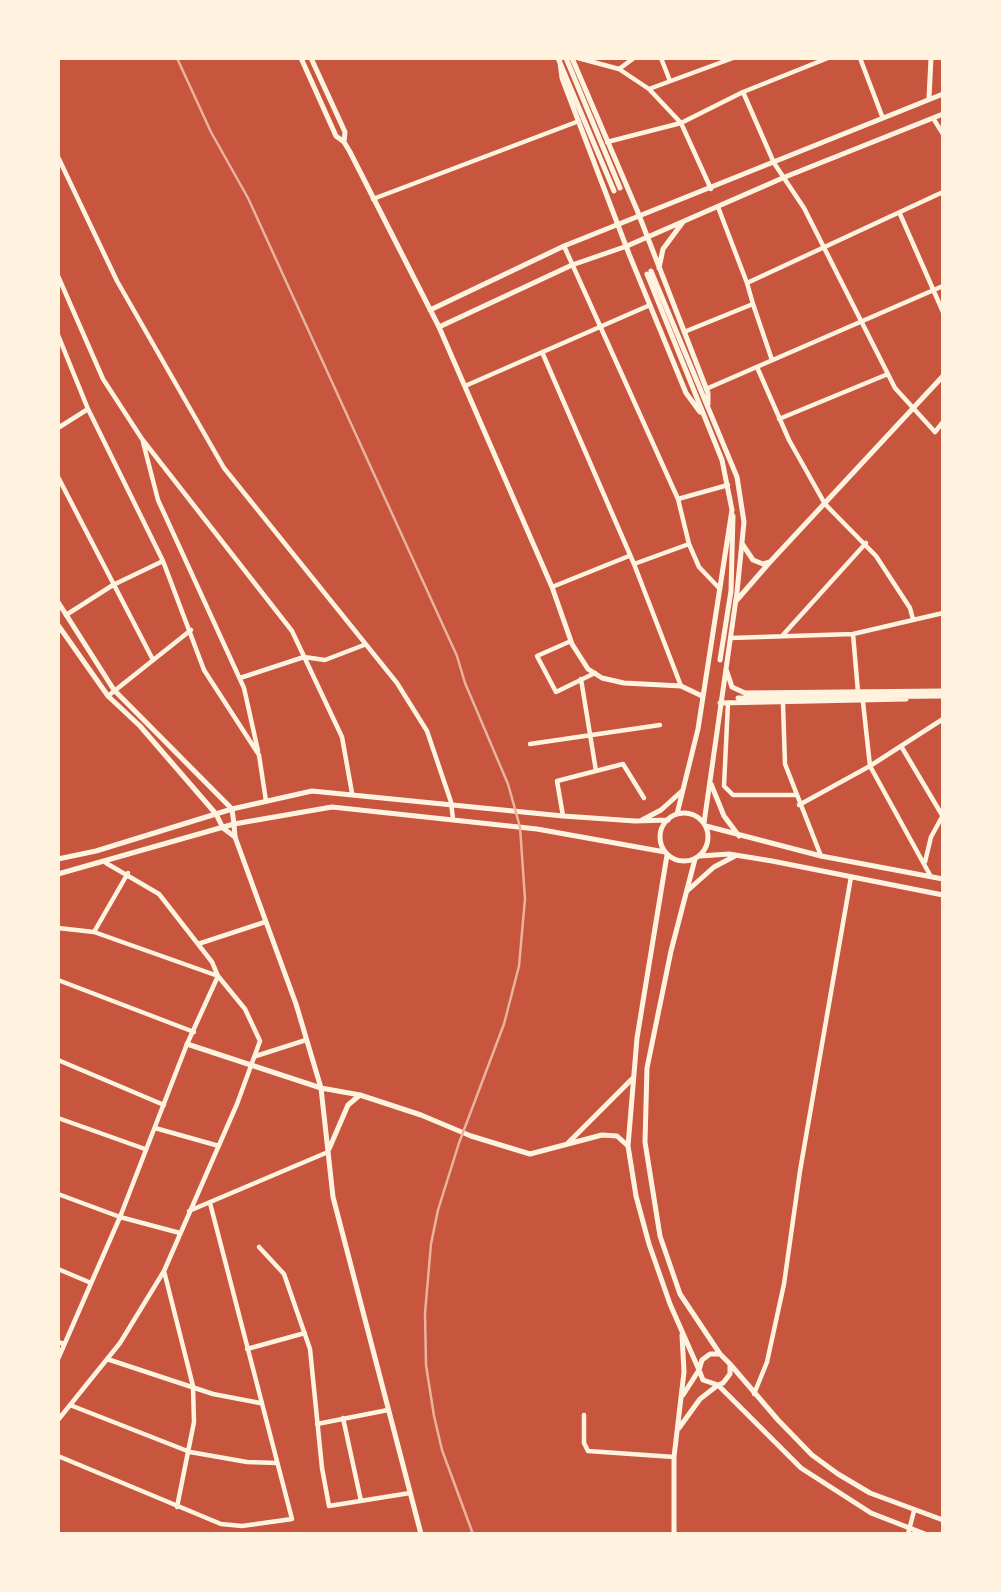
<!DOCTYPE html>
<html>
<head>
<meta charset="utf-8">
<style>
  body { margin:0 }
  #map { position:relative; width:1001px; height:1592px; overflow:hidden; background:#c8553d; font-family:"Exo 2",sans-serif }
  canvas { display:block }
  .frame { position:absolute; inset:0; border:60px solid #fff3e0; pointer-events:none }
</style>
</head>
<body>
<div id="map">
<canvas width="1001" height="1592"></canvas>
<div class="frame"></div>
</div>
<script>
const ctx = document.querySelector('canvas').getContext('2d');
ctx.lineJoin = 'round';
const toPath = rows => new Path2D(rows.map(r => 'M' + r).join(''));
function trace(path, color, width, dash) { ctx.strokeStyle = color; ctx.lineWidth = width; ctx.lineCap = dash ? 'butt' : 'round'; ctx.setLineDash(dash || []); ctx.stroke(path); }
trace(toPath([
  [578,58,619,69,649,89,681,123,711,189],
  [661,58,670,81],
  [860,58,882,116],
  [619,69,634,58],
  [649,89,733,58],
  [743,92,774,163,804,208,895,388,935,432,943,422],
  [933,118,943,134],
  [607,142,681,123,743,92,828,58],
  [58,157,117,281,224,468,397,683,427,731,451,802,453,819],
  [373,199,579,121],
  [718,207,747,283,943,192],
  [900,214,943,312],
  [564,246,678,499,689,544,699,567,720,589],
  [58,276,103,379,142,439,292,631,342,737,352,793],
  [747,283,753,304],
  [684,332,753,304,772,360],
  [58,335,88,409,163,561,204,670,259,755,266,801],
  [542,352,634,564,681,686],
  [757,367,789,440,825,504,876,556,910,608,913,619],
  [465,386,650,305],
  [706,389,943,286],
  [779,419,888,374],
  [58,428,88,409],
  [143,442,158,500,244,688,258,751],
  [58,477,152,658],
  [678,499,728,485],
  [634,564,689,544],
  [552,587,629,556],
  [66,615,113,585,163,561],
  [853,634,858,692],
  [782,636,866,543],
  [730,638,853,634,943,613],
  [571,641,537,656,556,692,595,673],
  [240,678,304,657,325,660,364,645],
  [581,679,596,771],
  [108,696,191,630],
  [863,702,870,766,930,875],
  [728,703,724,786,733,795,795,795],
  [783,704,785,764,821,856],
  [530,744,660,725],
  [901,746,942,815],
  [799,805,870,766,943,719],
  [563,816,557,781,623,764,644,798],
  [925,862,931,837,943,815],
  [58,928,94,932,218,976,245,1009,260,1041,237,1104,164,1271],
  [94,932,128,873],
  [198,944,265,922],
  [58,980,194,1032],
  [256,1056,306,1040],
  [58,1060,164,1105],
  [58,1118,145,1149],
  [155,1128,219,1146],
  [58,1194,120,1217,180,1233],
  [189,1211,328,1152],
  [259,1247,284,1274,310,1349,322,1468,329,1506,410,1493],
  [58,1269,91,1283],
  [58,1342,64,1344],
  [247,1349,305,1333],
  [58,1359,120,1217,187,1044,218,976,212,962,159,894,106,863],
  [107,1359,213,1394,260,1403],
  [754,1394,767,1362,784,1284,800,1171,851,877],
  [70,1405,190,1452,247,1462,277,1463],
  [584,1415,584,1443,588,1451,674,1457],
  [343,1418,361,1501],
  [58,1420,120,1343,164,1271,193,1386,194,1422,177,1507],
  [317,1424,388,1410],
  [58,1456,221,1524,242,1526,292,1519,210,1203],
  [908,1534,914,1511]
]), '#fff3e0', 4.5);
trace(toPath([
  [301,58,336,136,344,142,350,152,439,327,552,587,572,644,588,669,602,678,624,683,681,686,702,696],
  [311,58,345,132,344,142],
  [929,98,931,58],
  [430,310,564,246,619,224],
  [439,327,572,265,627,246],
  [770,562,943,376],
  [736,601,770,562,763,564,753,560,743,545],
  [58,602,114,690,232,809,234,824],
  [58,625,108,696,140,726,216,814,223,828,235,837]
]), '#fff3e0', 5);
trace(toPath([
  [558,58,614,191],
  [566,58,620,188],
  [572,58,637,210,708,393,708,404],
  [560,62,562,78,629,254,686,393,700,412],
  [619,224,943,94],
  [627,246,785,177,943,114],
  [659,268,663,249,683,222],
  [651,271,737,477,744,522,737,592,704,823],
  [647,274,722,460,732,510,698,729,677,814],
  [720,660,731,591,733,516],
  [726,669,732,687,745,693,943,691],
  [738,698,943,696],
  [720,703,906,699],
  [711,784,724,816,739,836],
  '660 837a24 24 0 1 1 48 0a24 24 0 1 1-48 0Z',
  [642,820,661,810,682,791],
  [234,824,235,837,296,1004,321,1088,333,1197,421,1534],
  [706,826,821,856,943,879],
  [667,855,637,1038,628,1146,636,1196,649,1244,670,1304,699,1370,683,1395],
  [700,856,729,854,772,861,943,895],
  [58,859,96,851,232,809,312,791,563,816,635,821,668,820],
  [695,859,671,951,647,1068,645,1142,660,1236,680,1294,720,1354],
  [58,874,234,824,332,807,537,829,665,852],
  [687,891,714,867,735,856],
  [187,1044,321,1088,360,1095,421,1115,471,1136,530,1154,602,1135,617,1136,628,1146],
  [568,1143,632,1079],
  [329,1149,348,1105,360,1095],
  [730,1364,778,1420,812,1455,838,1474,870,1493,943,1520],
  [679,1428,700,1399,718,1385,723,1383,730,1374,730,1364,720,1354,710,1354,702,1360,699,1370,703,1380,718,1385,801,1468,871,1513,925,1534],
  [674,1534,674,1457,684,1372,682,1335]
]), '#fff3e0', 5);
trace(toPath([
  [177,58,211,132,248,198,457,656,465,683,508,784,520,827,525,899,519,966,504,1024,459,1143,438,1210,431,1244,425,1313,426,1365,434,1416,442,1450,473,1534]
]), '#e9b49f', 2.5);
</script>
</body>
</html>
